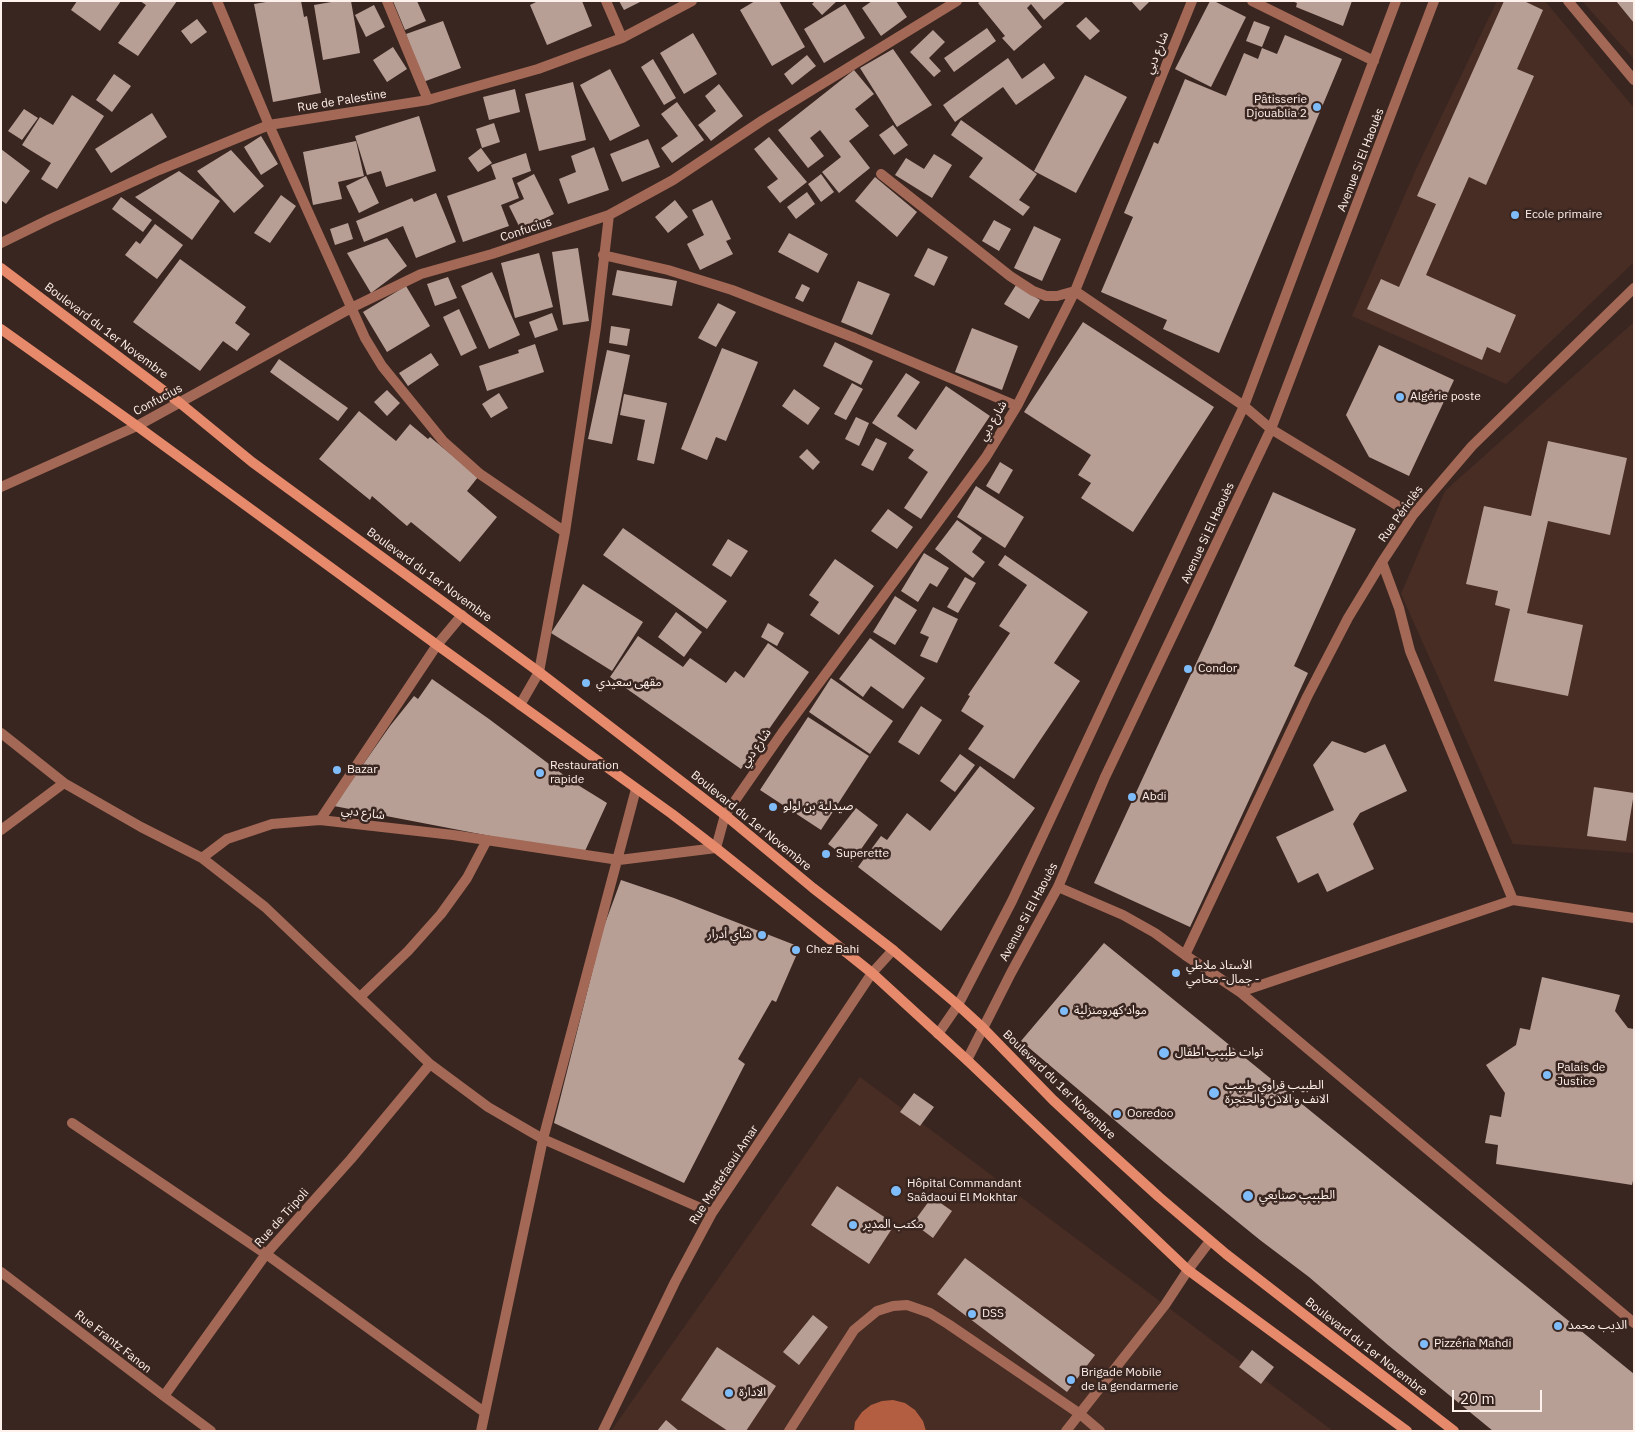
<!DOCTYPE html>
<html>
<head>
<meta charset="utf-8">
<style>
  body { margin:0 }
  #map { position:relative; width:1635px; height:1432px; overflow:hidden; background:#3a2620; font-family:"IBM Plex Sans",sans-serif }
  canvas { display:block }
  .frame { position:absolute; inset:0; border:2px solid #fff1ec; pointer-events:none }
  .scale { position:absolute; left:1452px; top:1390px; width:90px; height:22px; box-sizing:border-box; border:2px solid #fff1ec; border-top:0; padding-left:6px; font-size:15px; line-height:18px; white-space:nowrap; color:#fff1ec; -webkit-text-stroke:4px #3a2620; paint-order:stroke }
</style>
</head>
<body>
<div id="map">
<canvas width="1635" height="1432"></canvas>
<div class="frame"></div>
<div class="scale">20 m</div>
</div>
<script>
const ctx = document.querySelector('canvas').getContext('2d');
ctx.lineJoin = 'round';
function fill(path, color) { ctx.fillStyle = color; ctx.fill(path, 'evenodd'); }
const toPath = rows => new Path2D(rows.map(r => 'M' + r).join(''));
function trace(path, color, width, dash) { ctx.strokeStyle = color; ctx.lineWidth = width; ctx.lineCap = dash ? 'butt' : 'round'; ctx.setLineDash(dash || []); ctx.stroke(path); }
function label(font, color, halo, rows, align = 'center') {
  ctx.font = font + ' "IBM Plex Sans","Noto Sans Arabic",sans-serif'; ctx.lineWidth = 5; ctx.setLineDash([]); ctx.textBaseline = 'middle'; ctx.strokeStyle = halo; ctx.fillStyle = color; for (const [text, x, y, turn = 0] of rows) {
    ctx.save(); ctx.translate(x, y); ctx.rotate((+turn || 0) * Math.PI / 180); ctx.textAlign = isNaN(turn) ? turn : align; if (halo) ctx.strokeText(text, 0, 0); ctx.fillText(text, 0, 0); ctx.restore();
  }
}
fill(toPath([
  [1497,1,1545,1,1634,108,1634,262,1506,384,1352,316,1417,167],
  [1582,1,1634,1,1634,60,1634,59],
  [1634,322,1634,853,1513,844,1401,594,1445,491],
  [860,1077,1165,1305,1333,1431,611,1431]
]), '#482d24');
fill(toPath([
  [893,1400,905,1403,915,1410,923,1421,926,1431,854,1431,855,1422,862,1412,871,1405,882,1401]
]), '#b45e41');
fill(toPath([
  [77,1,121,1,100,31,71,10],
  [140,1,177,1,138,56,118,43,146,5],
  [272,1,301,1,304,17,307,16,321,93,273,102,254,4],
  [337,1,351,1,360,53,323,60,314,5],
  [393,1,417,1,426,21,405,30],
  [538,1,582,1,592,26,547,45,530,5],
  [619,1,642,1,624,10],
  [755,1,779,1,805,47,772,66,740,10],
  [815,1,837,1,822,15,812,4],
  [872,1,896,1,907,17,881,36,862,8],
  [981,1,1066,1,1044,20,1031,4,1027,8,1042,27,1014,51,1002,38,1005,36,978,3],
  [1131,1,1150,1,1140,11],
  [1210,1,1214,1,1246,17,1211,87,1175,69],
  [1292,1,1352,1,1343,26,1296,7,1297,3],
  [1504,1,1524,1,1543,10,1517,69,1534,76,1486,185,1469,177,1426,275,1516,315,1500,353,1487,347,1482,360,1367,309,1381,279,1399,287,1436,204,1417,196],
  [1616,1,1634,1,1634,23],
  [845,4,865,38,824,63,804,29],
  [374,5,385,27,366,37,355,15],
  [1086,17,1100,31,1090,40,1076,26],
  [197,19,207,32,191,44,181,31],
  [443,21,461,68,423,82,406,34],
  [1254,21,1270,27,1262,47,1246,41],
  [987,28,996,41,954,72,944,58],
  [933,30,945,42,929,58,941,71,934,77,910,52],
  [693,33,717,74,684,94,660,53],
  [1285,35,1342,59,1219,353,1163,329,1167,320,1101,292,1133,217,1124,213,1154,142,1158,144,1185,79,1226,96,1244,53,1258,59,1262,48,1277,54],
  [393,47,407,69,387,82,373,60],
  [893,49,932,105,897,127,860,68],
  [807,55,816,66,792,85,784,74],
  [1008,58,1022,79,1044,63,1055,78,1016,105,1003,87,955,122,943,105],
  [653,59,676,98,664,105,641,67],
  [610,69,640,126,610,141,580,85],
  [854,70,874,94,855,109,869,126,849,141,870,168,839,193,822,172,841,157,820,130,810,138,824,156,808,168,778,130],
  [114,74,131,86,112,112,96,100],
  [1085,75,1127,97,1076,193,1034,171],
  [573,82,586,140,539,151,525,94],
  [719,84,743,116,711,141,698,125,716,111,705,96],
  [515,89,520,112,489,120,483,97],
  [72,95,104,116,57,189,41,179,51,163,22,145,40,117,53,125],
  [677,102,704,140,672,163,661,148,678,136,661,114],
  [24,109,38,118,22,140,8,131],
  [152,113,167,137,111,173,95,149],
  [419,116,436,171,386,187,381,171,367,175,355,136],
  [961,120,1037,174,1019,200,1030,207,1023,216,969,177,983,158,951,135],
  [494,123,500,142,482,148,476,129],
  [893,125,908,145,894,155,879,135],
  [261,136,278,164,261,175,244,147],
  [769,137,807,182,780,203,767,187,778,179,754,149],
  [648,139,660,167,622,182,610,154],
  [356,141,364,176,338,182,342,199,313,205,303,152],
  [594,147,609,190,568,204,559,179,576,172,571,156],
  [481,148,492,163,478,172,468,158],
  [1,149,30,171,6,204,1,200],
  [231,150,264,186,234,213,197,171],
  [526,153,531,171,512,178,519,198,501,205,509,226,463,242,447,196,496,179,491,165],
  [934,154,952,165,932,198,895,175,906,158,924,169],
  [179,171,220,201,192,240,135,197],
  [534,174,554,214,521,230,509,206,524,199,517,183],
  [821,174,834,192,821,202,808,184],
  [366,176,379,203,359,213,346,186],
  [875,177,917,212,897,237,855,201],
  [807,192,815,204,796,219,787,207],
  [436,193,456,242,416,258,403,226,364,242,356,221,412,198,414,202],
  [281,195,296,206,270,243,254,233],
  [121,197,152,220,143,232,112,209],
  [675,200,688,217,668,233,655,217],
  [712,200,731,239,726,241,733,254,700,270,687,244,704,235,692,210],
  [994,220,1011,229,999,251,982,241],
  [348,223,353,239,335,245,330,229],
  [155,224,183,245,157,279,125,255,136,241,140,244],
  [1034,226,1061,239,1042,281,1014,268],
  [789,233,828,254,818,273,778,252],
  [387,238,407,266,371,293,347,253],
  [578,248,589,321,563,325,552,252],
  [928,248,948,257,934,286,914,276],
  [539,253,553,307,515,318,501,263],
  [180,259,246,307,235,323,250,334,237,351,223,341,200,371,133,322],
  [617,270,677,281,672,306,612,295],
  [492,272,520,335,489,349,461,286],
  [448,277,457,298,435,306,427,284],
  [858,281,890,294,872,335,841,322],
  [802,284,810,288,803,302,795,298],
  [1016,285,1040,300,1029,319,1004,304],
  [406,286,430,326,387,352,363,312],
  [718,303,736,312,716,347,698,338],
  [459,309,477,348,461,356,443,317],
  [552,313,558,330,535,338,529,322],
  [1083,322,1214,407,1133,532,1081,498,1091,483,1078,475,1091,455,1024,412],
  [611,326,630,329,627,346,609,343],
  [972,328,1018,346,1002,390,955,372],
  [835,342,873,361,861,385,823,366],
  [535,344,544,372,487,391,479,366,519,353,518,350],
  [1379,345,1454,380,1409,476,1369,457,1346,415],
  [722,348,758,362,726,441,716,437,707,460,681,449],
  [607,350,630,355,612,444,588,439],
  [431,353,439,365,408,386,399,373],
  [279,359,348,408,338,421,270,372],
  [906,373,920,382,897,416,916,430,946,386,990,416,921,519,904,508,928,472,908,458,914,450,872,423],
  [852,383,863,389,846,420,834,414],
  [794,389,820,408,808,425,782,406],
  [387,390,400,403,387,416,374,402],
  [499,393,508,408,491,418,482,404],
  [624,394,667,403,654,464,637,460,645,420,620,415],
  [359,411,396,441,410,424,428,439,430,437,478,477,467,491,497,517,460,562,411,522,407,526,372,496,370,500,319,459],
  [856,417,869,423,859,446,845,439],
  [876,438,887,443,873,471,861,465],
  [1548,441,1627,458,1610,535,1548,521,1527,613,1583,625,1568,696,1494,681,1510,609,1495,605,1498,591,1466,584,1484,506,1531,516],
  [807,449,820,462,813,470,799,457],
  [1000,462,1013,470,999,494,986,486],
  [976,486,1024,517,1005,548,957,517],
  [1273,492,1356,529,1294,666,1308,673,1190,927,1094,883,1212,629],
  [888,509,913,527,897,549,871,531],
  [957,520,982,538,972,552,985,562,973,578,935,549],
  [623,528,727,601,707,629,603,555],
  [728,539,748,551,731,577,712,565],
  [924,553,949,568,937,587,930,583,918,602,901,591],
  [1005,555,1088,612,1054,663,1080,681,1014,779,968,749,984,726,961,711,970,696,968,695,1010,633,999,626,1027,585,998,565],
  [835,559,874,586,839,635,810,615,819,602,809,595],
  [965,577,976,583,958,613,947,607],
  [583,584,643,622,612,671,551,633],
  [895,596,917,610,895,645,873,632],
  [933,607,958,619,937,663,920,656,929,637,920,633],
  [676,612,702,632,684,657,658,637],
  [768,623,784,633,777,646,761,637],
  [638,636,683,667,690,658,726,683,735,671,744,678,768,643,809,672,741,769,610,677],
  [870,638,925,678,903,709,871,686,863,697,839,679],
  [831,678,893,721,870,754,809,712],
  [432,679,489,719,573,782,607,803,585,851,532,844,334,806,390,726,414,696,418,699],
  [921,706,942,720,919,755,898,742],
  [808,717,869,756,821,830,760,790],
  [1332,741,1365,753,1385,744,1407,791,1360,813,1353,824,1374,869,1327,892,1318,873,1298,883,1276,837,1334,810,1313,765],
  [960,754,975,765,955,792,940,781],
  [980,766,1035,808,941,931,858,867,881,836,887,840,907,813,930,831],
  [1594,787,1634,793,1626,841,1587,836],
  [856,808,878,825,852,862,828,844],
  [621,880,674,898,800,947,776,1002,772,1000,738,1059,745,1064,684,1183,554,1123,603,929],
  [1104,943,1634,1374,1634,1431,1493,1431,1388,1345,1309,1277,1260,1240,1164,1162,1021,1041],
  [1542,977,1620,995,1615,1011,1628,1028,1634,1029,1634,1176,1632,1185,1496,1164,1498,1145,1485,1143,1490,1115,1501,1117,1505,1093,1486,1065,1516,1045,1520,1028,1530,1030],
  [914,1093,934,1107,920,1126,900,1112],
  [837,1186,895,1224,869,1264,811,1225],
  [932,1197,952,1211,933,1238,913,1223],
  [965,1258,1095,1355,1067,1392,937,1294],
  [813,1315,828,1327,799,1365,783,1352],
  [717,1347,776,1386,746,1431,728,1431,681,1400],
  [1252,1350,1274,1367,1261,1384,1239,1367],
  [666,1420,679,1431,657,1431]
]), '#b89f96');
trace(toPath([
  [789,1431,854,1330,877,1311,893,1306,907,1305,930,1313,948,1324,1080,1414,1100,1431],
  [1066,1431,1165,1305,1188,1270,1210,1241]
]), '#a36956', 10);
trace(toPath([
  [217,1,269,125,365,338,382,366,443,441,480,474,565,532],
  [387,1,428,100],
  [606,1,622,38],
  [1252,1,1374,61],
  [1568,1,1634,80],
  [881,174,1010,276,1033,291,1046,296,1057,296,1075,291,1244,406,1271,429,1413,515],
  [609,215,673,180,763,120,957,1],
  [1,243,50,219,159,170,269,125,428,100,538,69,622,38,692,1],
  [603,255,668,270,732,290,855,338,1017,406],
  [1,487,137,426,351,308,421,274,492,254,609,215,596,327,565,532,539,672,520,705],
  [1,733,64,783,141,827,202,858,227,839,272,824,320,820,453,835,619,860,716,848,725,815,782,733,986,457,1017,406,1075,291,1192,1],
  [320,820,437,645,462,615],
  [1,830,64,783],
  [202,858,265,907,430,1064,488,1107,543,1139,712,1213],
  [1058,887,1123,915,1155,933,1185,955,1240,992],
  [1513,900,1410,651,1399,608,1382,562,1413,515,1472,446,1634,288],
  [1634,918,1513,900,1240,992,1634,1323],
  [1185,955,1307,697,1348,618,1382,562],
  [360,997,408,951,441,914,467,878,487,840],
  [938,1034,958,1005,1012,901,1244,406,1396,1],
  [967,1060,1011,973,1058,887,1105,777,1271,429,1434,1],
  [72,1123,266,1254,484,1412],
  [1,1272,164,1396,211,1431],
  [164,1396,266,1254,351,1159,430,1064],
  [481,1431,543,1139,636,789],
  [603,1431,675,1282,712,1213,872,973,893,950]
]), '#a36956', 10);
trace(toPath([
  [1,268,180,403,252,462,539,672,725,815,813,888,893,950,958,1005,982,1027,1053,1100,1094,1138,1159,1197,1226,1254,1454,1431],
  [1,329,137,426,437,645,672,814,716,848,872,973,967,1060,1188,1270,1407,1431]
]), '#e78a6b', 10);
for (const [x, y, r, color] of [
  [1317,107,5,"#7fbdfa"],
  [1515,215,5,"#7fbdfa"],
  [1400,397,5,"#7fbdfa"],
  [1188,669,5,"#7fbdfa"],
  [586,683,5,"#7fbdfa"],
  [337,770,5,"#7fbdfa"],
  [540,773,5,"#7fbdfa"],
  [1132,797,5,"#7fbdfa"],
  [773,807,5,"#7fbdfa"],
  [826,854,5,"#7fbdfa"],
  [762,935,5,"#7fbdfa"],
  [796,950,5,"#7fbdfa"],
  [1176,973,5,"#7fbdfa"],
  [1064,1011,5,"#7fbdfa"],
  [1164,1053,6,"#7fbdfa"],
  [1547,1075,5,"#7fbdfa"],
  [1214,1093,6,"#7fbdfa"],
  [1117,1114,5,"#7fbdfa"],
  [896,1191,6,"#7fbdfa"],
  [1248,1196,6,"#7fbdfa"],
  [853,1225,5,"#7fbdfa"],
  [972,1314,5,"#7fbdfa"],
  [1558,1326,5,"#7fbdfa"],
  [1424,1344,5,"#7fbdfa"],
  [1071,1380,5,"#7fbdfa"],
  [729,1393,5,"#7fbdfa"]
]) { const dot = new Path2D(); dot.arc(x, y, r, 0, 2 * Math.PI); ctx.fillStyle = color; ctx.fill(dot); trace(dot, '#3a2620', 2); }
label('12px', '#fff1ec', '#3a2620', [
  ["شارع دبي",1157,53,-68],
  ["Rue de Palestine",342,101,-9],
  ["Avenue Si El Haouès",1361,160,-69],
  ["Confucius",526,230,-18],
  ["Boulevard du 1er Novembre",106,331,37],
  ["Confucius",158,400,-28],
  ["شارع دبي",993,421,-60],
  ["Rue Périclès",1401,514,-54],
  ["Avenue Si El Haouès",1208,533,-65],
  ["Boulevard du 1er Novembre",429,575,36],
  ["شارع دبي",756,748,-55],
  ["شارع دبي",363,813,7],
  ["Boulevard du 1er Novembre",751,821,39],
  ["Avenue Si El Haouès",1029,912,-62],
  ["Boulevard du 1er Novembre",1059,1085,44],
  ["Rue Mostefaoui Amar",724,1175,-57],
  ["Rue de Tripoli",282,1218,-48],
  ["Rue Frantz Fanon",113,1342,38],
  ["Boulevard du 1er Novembre",1366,1347,38]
]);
label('12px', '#fff1ec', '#3a2620', [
  ["Pâtisserie",1307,100,"right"],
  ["Djouablia 2",1307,114,"right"],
  ["Ecole primaire",1525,215],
  ["Algérie poste",1410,397],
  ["Condor",1198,669],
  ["مقهى سعيدي",596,683],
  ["Restauration",550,766],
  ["rapide",550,780],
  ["Bazar",347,770],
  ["Abdi",1142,797],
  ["صيدلية بن لولو",783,807],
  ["Superette",836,854],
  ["شاي أدرار",752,935,"right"],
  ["Chez Bahi",806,950],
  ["الأستاذ ملاطي",1186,966],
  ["جمال- محامي -",1186,980],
  ["مواد كهرومنزلية",1074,1011],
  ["توات طبيب اطفال",1175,1053],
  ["Palais de",1557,1068],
  ["Justice",1557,1082],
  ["الطبيب قراوي طبيب",1225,1086],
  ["الانف و الاذن والحنجرة",1225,1100],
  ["Ooredoo",1127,1114],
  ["Hôpital Commandant",907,1184],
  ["Saâdaoui El Mokhtar",907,1198],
  ["الطبيب صنايعي",1259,1196],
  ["مكتب المدير",863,1225],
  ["DSS",982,1314],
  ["الذيب محمد",1568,1326],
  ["Pizzéria Mahdi",1434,1344],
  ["Brigade Mobile",1081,1373],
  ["de la gendarmerie",1081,1387],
  ["الادارة",739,1393]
], 'left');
</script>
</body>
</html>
